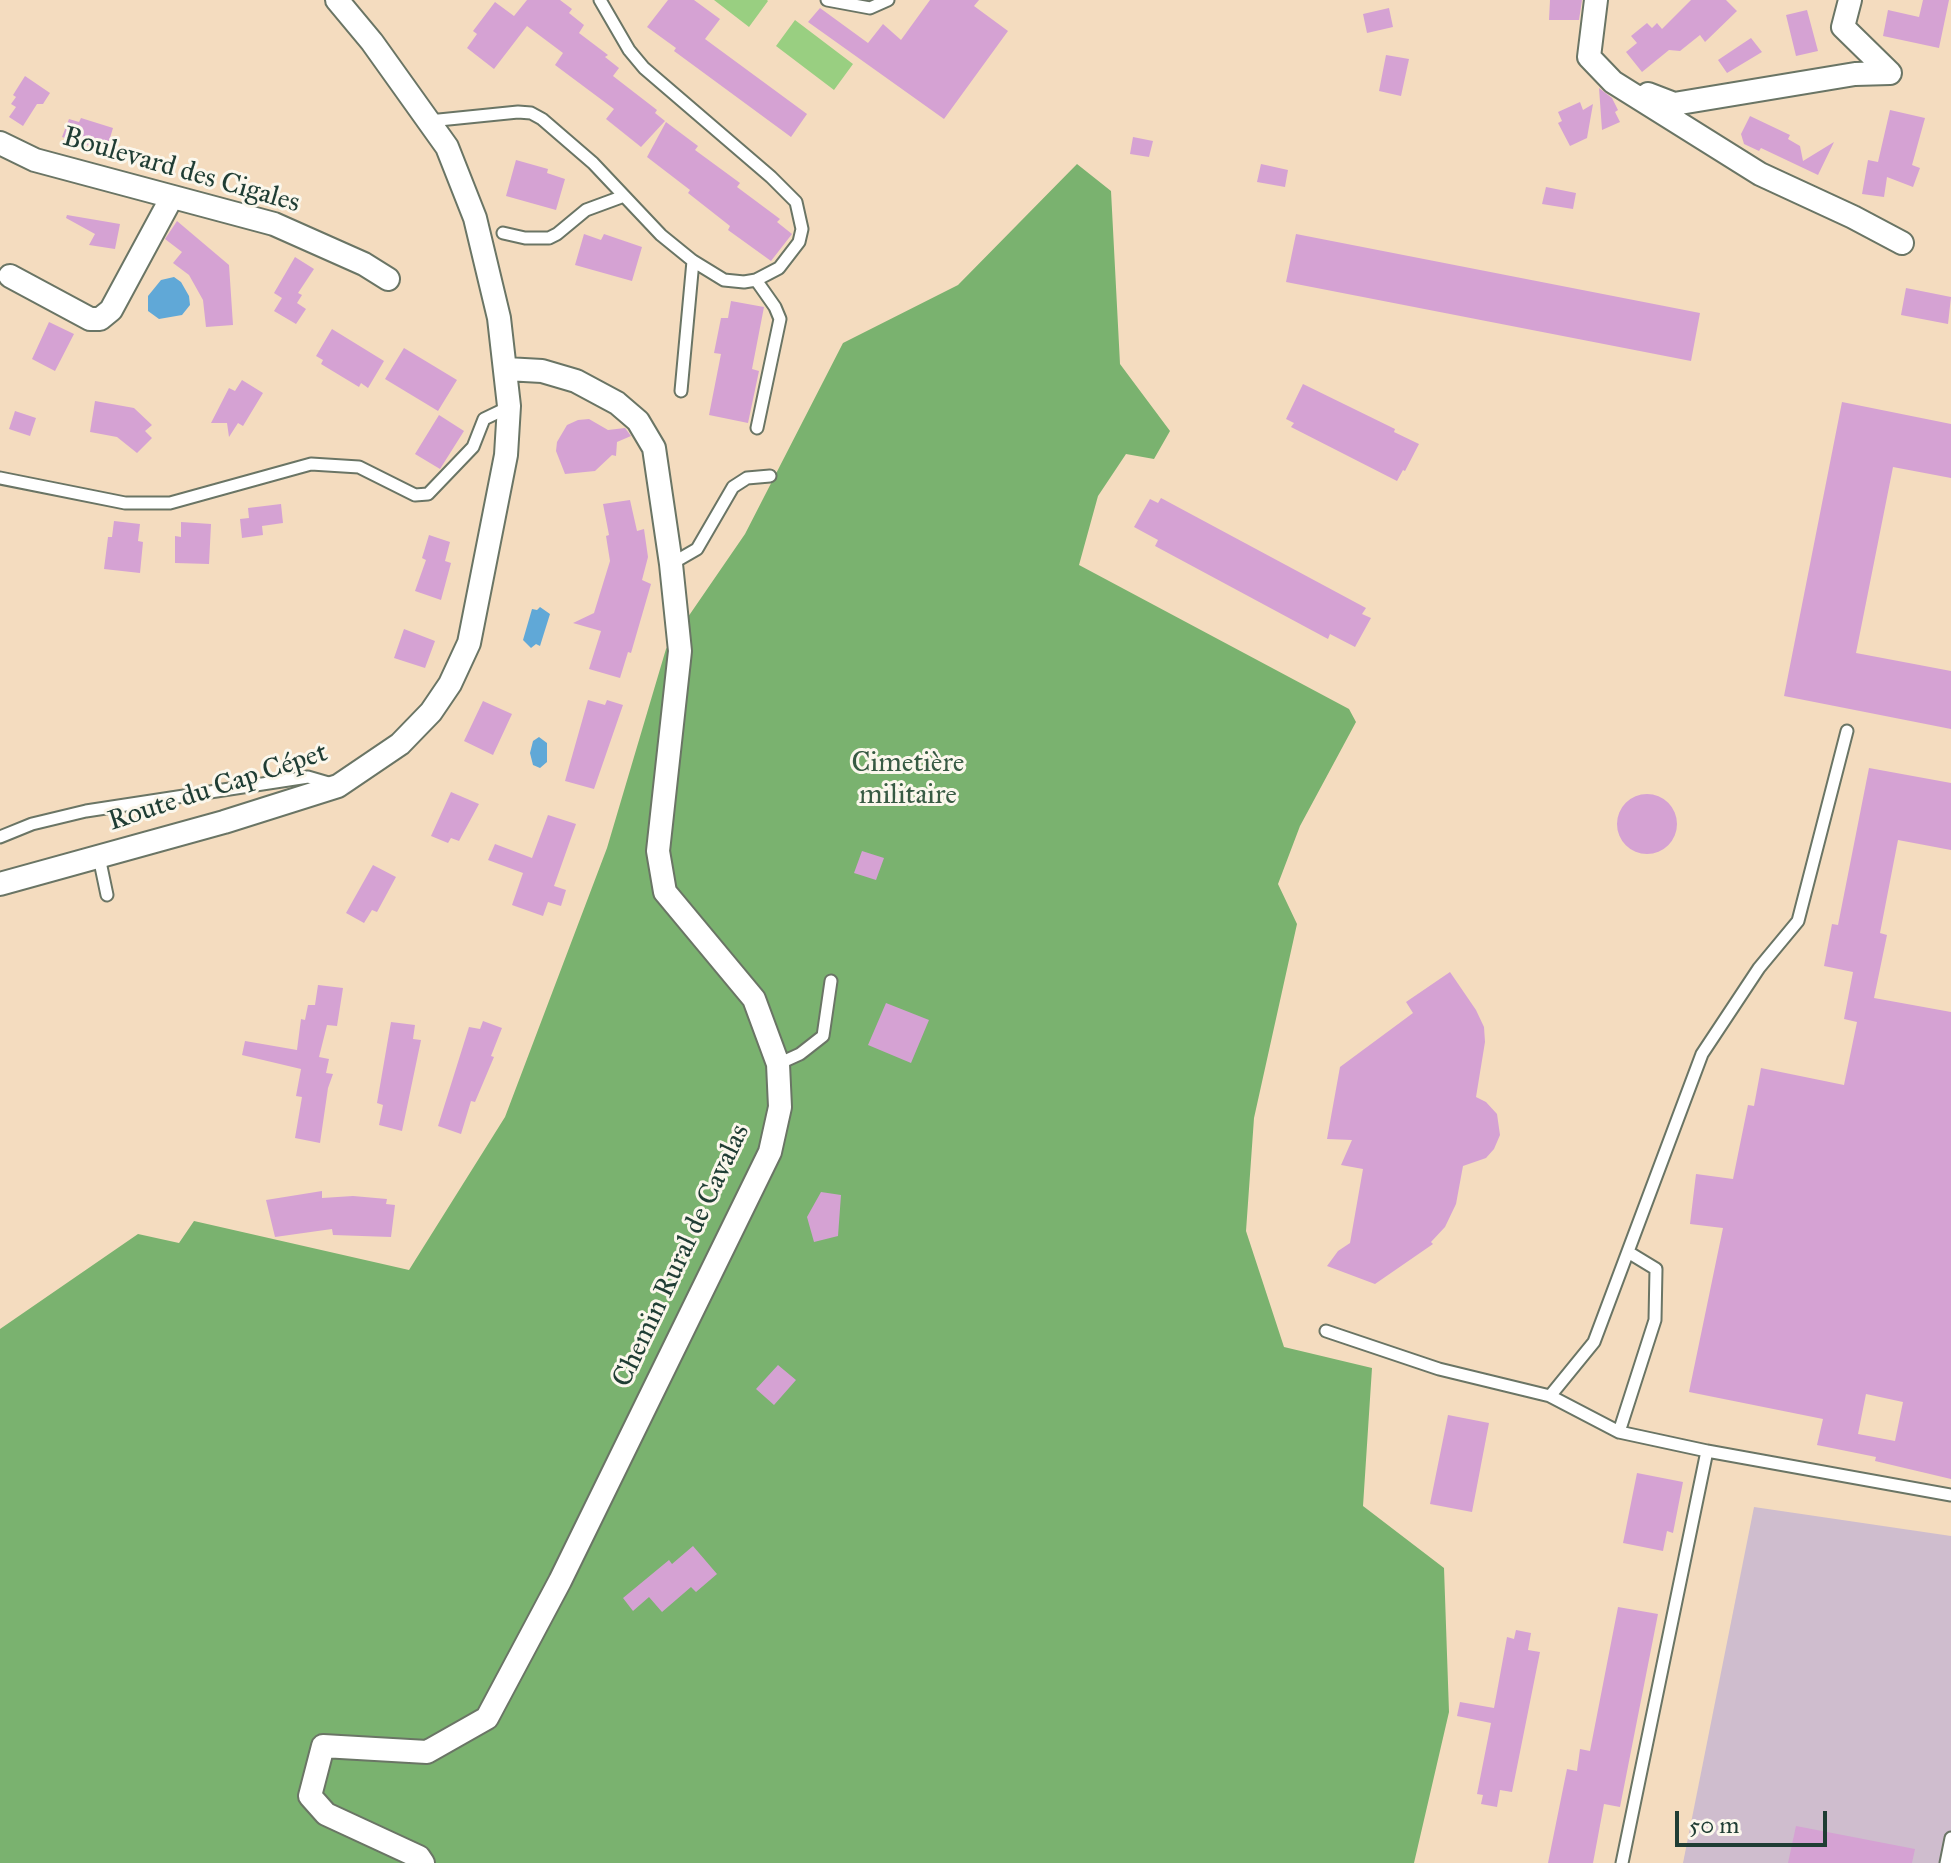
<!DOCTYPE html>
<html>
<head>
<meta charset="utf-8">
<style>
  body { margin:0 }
  #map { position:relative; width:1951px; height:1863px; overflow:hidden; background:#f4dcbf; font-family:"IM FELL Great Primer",serif }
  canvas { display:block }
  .scale { position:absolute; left:1675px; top:1811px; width:152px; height:36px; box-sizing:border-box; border:4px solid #1f3d34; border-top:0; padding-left:10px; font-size:24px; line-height:28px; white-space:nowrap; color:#1f3d34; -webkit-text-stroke:6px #fbf7ec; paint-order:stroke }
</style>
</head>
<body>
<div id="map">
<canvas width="1951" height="1863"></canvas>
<div class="scale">50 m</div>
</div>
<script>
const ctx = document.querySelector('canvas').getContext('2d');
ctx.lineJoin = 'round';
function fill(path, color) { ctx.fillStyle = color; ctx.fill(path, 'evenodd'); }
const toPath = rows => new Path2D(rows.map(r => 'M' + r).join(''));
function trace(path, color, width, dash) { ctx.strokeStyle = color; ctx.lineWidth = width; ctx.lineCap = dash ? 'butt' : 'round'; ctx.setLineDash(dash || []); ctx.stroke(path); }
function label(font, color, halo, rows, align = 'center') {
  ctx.font = font + ' "IM FELL Great Primer",serif'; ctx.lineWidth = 6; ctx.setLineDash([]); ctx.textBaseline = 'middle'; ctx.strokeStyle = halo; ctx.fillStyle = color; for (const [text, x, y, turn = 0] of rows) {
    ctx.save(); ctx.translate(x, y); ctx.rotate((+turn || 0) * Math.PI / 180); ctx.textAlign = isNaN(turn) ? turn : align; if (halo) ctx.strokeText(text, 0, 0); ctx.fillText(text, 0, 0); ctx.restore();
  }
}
fill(toPath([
  [1754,1507,1951,1536,1951,1863,1683,1863]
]), '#cfbdce');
fill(toPath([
  [714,0,767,0,768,1,749,27],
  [795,20,853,64,834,90,776,46]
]), '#99cf81');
fill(toPath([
  [1077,164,1111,191,1120,364,1170,431,1154,459,1126,454,1098,496,1079,565,1349,709,1356,722,1300,826,1278,884,1297,924,1254,1118,1246,1231,1284,1347,1372,1368,1363,1506,1444,1568,1449,1712,1414,1863,0,1863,0,1329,138,1234,179,1243,194,1221,409,1270,505,1117,607,848,666,649,745,534,843,343,958,285]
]), '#7ab26f');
fill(toPath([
  [174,277,181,282,189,296,190,305,182,315,159,319,148,311,148,296,161,280],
  [540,607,550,614,540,646,536,644,531,648,523,640,532,609,537,610],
  [539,737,547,743,547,762,540,768,533,765,530,753,533,741]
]), '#60a8d7');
fill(toPath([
  [527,0,560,0,572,9,569,13,584,25,579,33,608,55,605,57,619,68,613,76,657,110,655,113,665,121,641,147,606,119,614,109,555,65,563,53,527,26,494,69,467,48,477,34,473,31,495,2,514,16],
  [668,0,694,0,720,19,705,39,807,114,791,137,674,51,676,48,647,27],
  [930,0,979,0,974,6,1008,31,944,119,808,22,820,8,868,43,883,24,901,40],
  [1550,0,1582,0,1579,20,1549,20],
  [1691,0,1726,0,1737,11,1705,42,1700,35,1680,51,1669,50,1642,72,1626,52,1637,43,1631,36,1647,23,1652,28,1657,23,1662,29],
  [1923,0,1949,0,1939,48,1883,36,1888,10,1919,17],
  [1389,8,1393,27,1367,33,1363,14],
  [1807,10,1818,51,1796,56,1786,15],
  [1751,38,1762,52,1727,73,1718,60],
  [1386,55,1409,59,1401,96,1379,91],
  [25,76,50,93,43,104,37,104,23,126,9,117,16,107,11,104,16,97,13,95],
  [1599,88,1612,98,1618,110,1615,112,1620,122,1602,130],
  [1580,102,1583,110,1593,104,1587,138,1570,146,1558,123,1562,121,1558,112],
  [1890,110,1925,118,1912,165,1920,168,1913,187,1887,177,1884,197,1862,194,1868,160,1878,162],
  [1750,116,1790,135,1788,139,1800,146,1803,161,1834,142,1818,175,1761,148,1759,151,1744,144,1741,134],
  [81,118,113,128,107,148,94,143,93,147,62,137,69,119,79,122],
  [666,122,698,146,695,150,740,183,737,187,780,219,777,222,792,234,771,261,728,230,730,226,688,193,690,190,647,157],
  [1133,137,1153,141,1149,157,1130,154],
  [516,160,548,169,547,173,565,179,556,210,506,196],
  [1261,164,1288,170,1285,187,1257,182],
  [1546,187,1576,193,1573,209,1542,204],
  [67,215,120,224,115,249,89,245,95,234,66,218],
  [177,221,229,265,233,325,206,327,203,300,189,275,173,263,182,252,165,239],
  [584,234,601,240,604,234,642,247,632,281,575,265],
  [1296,234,1700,313,1691,361,1286,282],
  [295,257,314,269,298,293,302,295,297,303,306,309,296,324,274,311,282,298,274,293],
  [1906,288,1951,297,1948,324,1901,315],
  [731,301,764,307,752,369,759,371,748,423,709,415,721,354,714,353,721,318,728,318],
  [49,322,74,334,55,371,32,359],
  [332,329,384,361,368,388,361,383,359,387,321,364,323,360,316,356],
  [404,348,457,380,438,411,385,379],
  [242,380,263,393,243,426,238,423,229,437,227,423,211,423,229,388,235,391],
  [1303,384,1395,429,1394,432,1419,444,1405,471,1403,470,1397,481,1291,427,1294,423,1286,419],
  [95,401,134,408,152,425,145,431,152,438,137,453,117,437,90,432],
  [1842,402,1951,424,1951,478,1893,467,1856,653,1951,671,1951,729,1784,696],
  [15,411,36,418,30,436,9,429],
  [439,415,464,431,440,469,415,454],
  [589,419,608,430,625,428,631,436,617,442,616,456,612,455,595,471,565,474,556,451,557,442,567,425,578,420],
  [1161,498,1366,608,1362,614,1371,618,1355,647,1330,634,1328,639,1155,546,1158,540,1134,527,1150,499,1158,503],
  [630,500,637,531,644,529,648,557,642,580,651,584,631,653,628,652,620,678,589,669,601,631,573,623,594,613,610,561,606,536,609,535,603,504],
  [281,504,283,523,262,526,263,535,242,538,240,519,249,518,248,508],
  [114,521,140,524,138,541,143,542,140,573,104,569,108,537,112,537],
  [181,522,211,524,209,564,175,563,175,536,181,537],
  [429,535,450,542,445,561,451,563,441,600,415,591,426,560,422,558],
  [404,629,435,641,425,668,394,658],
  [588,700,605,705,607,700,623,705,594,789,565,781],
  [483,701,512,714,493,755,464,741],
  [1869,768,1951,783,1951,850,1898,840,1880,933,1887,935,1874,998,1951,1012,1951,1479,1875,1461,1876,1457,1817,1445,1823,1419,1689,1392,1723,1228,1690,1224,1696,1174,1733,1179,1748,1105,1754,1106,1761,1068,1844,1085,1857,1022,1844,1019,1853,972,1824,966,1832,924,1838,925],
  [1866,1394,1903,1402,1895,1441,1858,1434],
  [451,792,479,804,459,841,451,838,448,843,431,836],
  '1617 824a30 30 0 1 1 60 0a30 30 0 1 1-60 0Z',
  [548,815,576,824,554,886,566,890,561,906,548,902,543,916,512,905,523,873,488,860,495,844,532,858],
  [862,851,884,858,876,880,854,873],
  [373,865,396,877,377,912,372,910,364,923,346,913],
  [1450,972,1476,1010,1484,1027,1485,1042,1476,1097,1486,1102,1497,1114,1500,1135,1494,1149,1486,1158,1463,1166,1456,1204,1445,1227,1431,1242,1433,1244,1375,1284,1327,1266,1338,1251,1350,1243,1363,1169,1341,1165,1352,1140,1327,1139,1340,1067,1413,1013,1406,1002],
  [318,985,343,988,337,1026,327,1025,319,1057,329,1059,326,1073,333,1074,328,1088,320,1143,295,1138,302,1097,296,1096,301,1069,242,1055,245,1041,297,1050,301,1019,305,1020,308,1005,315,1005],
  [886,1003,929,1020,911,1063,868,1045],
  [483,1021,502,1028,491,1056,494,1057,475,1102,471,1101,461,1134,438,1126,469,1027,480,1029],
  [391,1022,415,1025,413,1039,421,1040,402,1131,379,1125,383,1105,377,1103],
  [322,1191,322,1198,353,1196,387,1199,386,1204,395,1205,391,1237,333,1235,332,1229,275,1237,266,1200],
  [821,1192,841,1195,838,1236,814,1242,807,1217],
  [778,1365,796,1380,774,1405,756,1389],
  [1448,1415,1489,1423,1472,1512,1430,1504],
  [1637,1473,1683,1482,1673,1533,1667,1531,1663,1551,1623,1543],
  [693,1546,717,1574,696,1592,691,1587,662,1612,649,1597,633,1611,623,1598,669,1560,672,1564],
  [1618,1607,1658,1614,1620,1807,1604,1804,1593,1863,1548,1863,1567,1769,1577,1771,1580,1749,1590,1751],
  [1516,1630,1531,1633,1528,1650,1540,1652,1512,1792,1500,1790,1497,1807,1481,1804,1483,1795,1477,1794,1491,1723,1457,1716,1460,1702,1494,1708,1507,1637,1514,1639],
  [1796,1826,1915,1849,1912,1863,1788,1863]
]), '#d5a2d3');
const service = toPath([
  [827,0,870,8,888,0],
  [429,121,518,112,531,113,542,119,593,163,661,235,693,261,724,280,744,282,756,280,779,268,799,242,802,229,796,202,771,177,644,68,629,50,600,0],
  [503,233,525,238,549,238,557,234,586,210,624,196],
  [756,280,775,307,780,319,757,428],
  [681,391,693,261],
  [0,478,125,503,170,503,311,464,359,467,415,495,428,494,473,447,484,419,509,407],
  [671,564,697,549,733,487,747,478,770,476],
  [0,837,32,824,86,811,308,777,332,784],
  [99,857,107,895],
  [778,1064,800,1054,823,1036,831,981],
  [1326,1331,1439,1369,1550,1396,1594,1342,1702,1054,1759,968,1798,921,1847,731],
  [1550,1396,1619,1432],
  [1707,1451,1951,1495],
  [1622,1863,1707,1451,1619,1432,1655,1320,1656,1269,1628,1252],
  [1946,1863,1951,1838]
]);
const minor = toPath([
  [1596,0,1589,57,1613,82,1760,174,1853,217,1902,243],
  [1648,94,1674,104,1855,74,1890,73,1843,27,1850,0],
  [0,143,35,160,274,224,364,264,388,279],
  [10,276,90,319,100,319,111,310,172,197],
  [0,884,224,822,338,786,400,744,431,712,450,684,469,643,506,455,509,406,499,318,475,218,447,147,372,42,337,0],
  [423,1863,419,1857,326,1814,310,1796,323,1746,427,1752,487,1718,560,1581,770,1152,780,1107,778,1064,754,999,665,892,658,851,680,651,671,564,654,448,638,421,617,403,576,381,542,371,506,369]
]);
trace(service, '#6a7565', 15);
trace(minor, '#6a7565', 26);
trace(service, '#fff', 11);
trace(minor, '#fff', 22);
label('28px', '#1f3d34', '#fbf7ec', [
  ["Boulevard des Cigales",181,171,16],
  ["Route du Cap Cépet",218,788,-18],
  ["Chemin Rural de Cavalas",682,1256,-65]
]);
label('28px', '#375a43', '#fbf7ec', [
  ["Cimetière",908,764],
  ["militaire",908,796]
]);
</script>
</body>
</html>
